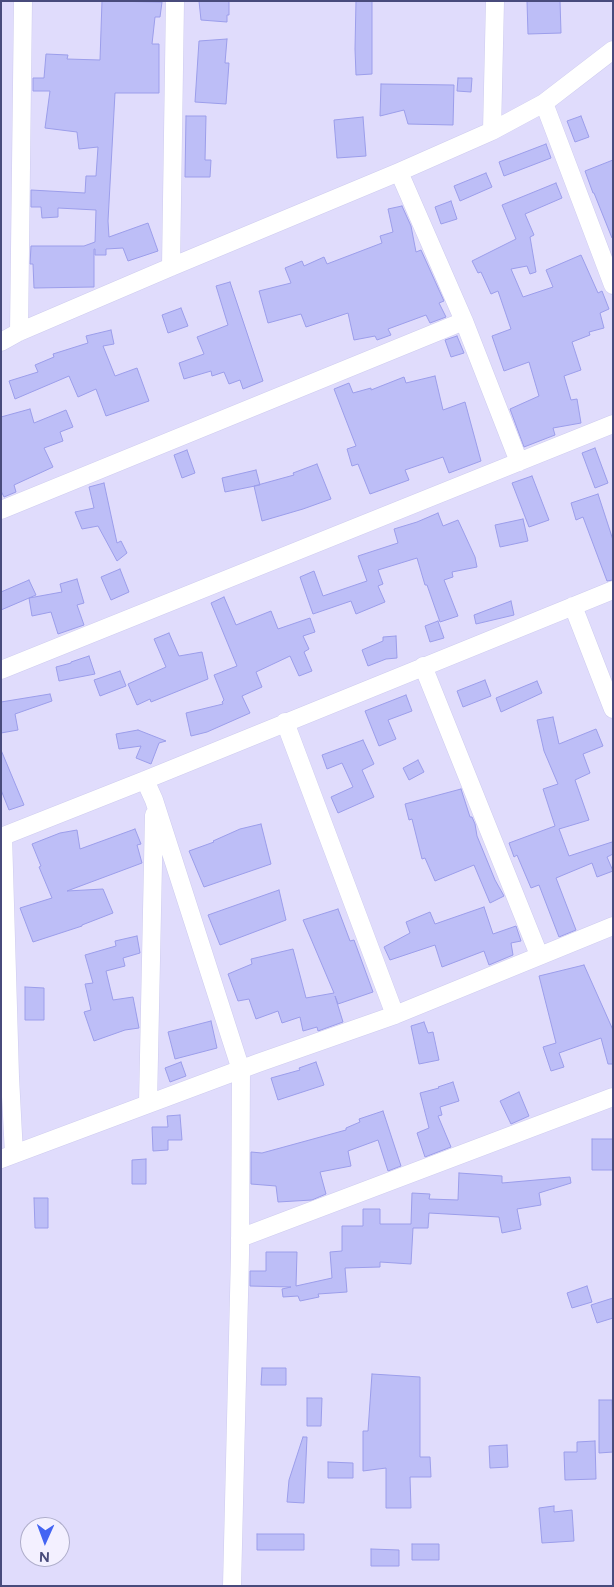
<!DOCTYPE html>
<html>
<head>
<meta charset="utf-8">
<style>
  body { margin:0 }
  #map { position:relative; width:614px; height:1587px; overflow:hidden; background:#ede8fe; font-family:Figtree,sans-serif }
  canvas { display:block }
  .frame { position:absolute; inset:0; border:2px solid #484b7c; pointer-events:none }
  .north { position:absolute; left:20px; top:1517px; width:50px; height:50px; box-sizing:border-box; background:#f3f0ff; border:1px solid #afaecb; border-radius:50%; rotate:182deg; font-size:14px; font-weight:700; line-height:20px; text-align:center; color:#484b7c }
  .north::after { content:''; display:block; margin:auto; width:18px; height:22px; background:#4364f3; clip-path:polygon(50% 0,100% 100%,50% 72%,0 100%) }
</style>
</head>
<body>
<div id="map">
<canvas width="614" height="1587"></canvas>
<div class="frame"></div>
<div class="north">N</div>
</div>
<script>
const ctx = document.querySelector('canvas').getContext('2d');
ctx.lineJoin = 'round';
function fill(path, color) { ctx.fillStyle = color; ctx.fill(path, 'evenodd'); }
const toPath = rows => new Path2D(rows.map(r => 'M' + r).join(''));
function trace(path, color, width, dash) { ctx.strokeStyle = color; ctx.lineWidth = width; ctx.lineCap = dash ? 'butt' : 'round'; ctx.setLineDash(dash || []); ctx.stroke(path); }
fill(toPath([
  [1,1,613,1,613,1586,1,1586],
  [30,1527,60,1527,60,1557,30,1557]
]), '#e0dcfc');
const building = toPath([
  [102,1,162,2,160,17,155,17,152,44,159,44,159,93,115,93,108,221,109,237,148,223,158,251,128,261,123,248,106,249,106,255,95,255,95,249,94,249,94,287,34,288,33,264,30,264,31,246,84,246,95,242,96,210,58,208,58,217,42,218,41,207,31,207,31,190,85,193,86,176,96,176,98,147,79,149,77,132,45,128,50,91,33,91,33,78,44,78,46,54,68,55,67,59,100,60,102,1],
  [199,1,229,1,229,15,227,15,227,22,201,20,199,1],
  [356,1,372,1,372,74,356,75,355,49,356,1],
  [527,1,560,1,561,33,528,34,527,1],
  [227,39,225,63,229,63,226,104,195,102,199,41,227,39],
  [458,78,472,78,471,92,457,91,458,78],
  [381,84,454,85,453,125,408,124,404,110,380,116,381,84],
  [186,116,206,116,205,160,211,160,210,177,185,177,186,116],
  [581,116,589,137,575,142,567,121,581,116],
  [363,117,366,156,337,158,334,120,363,117],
  [546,144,551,158,504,176,499,162,546,144],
  [613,160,613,238,612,238,594,193,593,193,585,171,613,160],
  [486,173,492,187,460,201,454,186,486,173],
  [556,183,562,198,525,214,534,235,530,237,536,272,530,274,527,266,511,269,523,297,553,287,546,270,581,255,598,293,602,291,609,309,600,313,604,328,589,332,590,335,572,342,581,370,564,376,571,400,577,399,581,423,553,428,555,435,524,447,510,409,539,396,529,362,504,371,492,336,511,329,498,291,491,294,481,272,478,273,472,261,516,239,502,205,556,183],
  [451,201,457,219,441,224,435,207,451,201],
  [402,206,411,226,416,252,421,250,444,301,439,303,446,317,430,323,426,315,388,329,391,335,377,340,375,336,354,340,348,313,306,327,301,314,268,323,259,291,291,283,285,268,302,261,304,266,324,257,327,264,382,243,380,236,393,232,388,209,402,206],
  [230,282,263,381,243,389,240,380,229,384,224,372,212,376,211,371,184,379,179,363,204,354,197,337,228,325,216,286,230,282],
  [181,308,188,326,168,333,162,315,181,308],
  [111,330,114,344,103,346,115,376,137,368,149,401,106,416,96,389,78,397,69,376,15,399,9,381,38,372,35,365,54,357,53,354,88,343,86,336,111,330],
  [457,336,464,353,451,357,445,340,457,336],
  [435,376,443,410,465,402,481,461,449,473,443,457,405,470,409,480,370,494,358,464,352,466,347,449,356,446,334,389,349,383,353,393,371,388,371,390,404,377,406,383,435,376],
  [30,409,34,423,66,410,73,427,60,432,63,441,44,448,53,467,14,485,16,492,4,497,1,491,1,417,30,409],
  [595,448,608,483,595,488,582,453,595,448],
  [187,450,195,473,182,478,174,455,187,450],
  [317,464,331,499,303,509,262,521,254,486,294,475,293,473,317,464],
  [256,470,260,485,225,492,222,478,256,470],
  [532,476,549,520,529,527,512,483,532,476],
  [104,483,117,543,121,541,127,553,117,561,98,526,82,529,75,512,94,508,89,487,104,483],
  [598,494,613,540,613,580,607,581,583,517,576,520,571,503,598,494],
  [438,513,443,526,458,520,475,557,477,567,452,572,453,577,444,580,458,616,440,622,427,585,425,585,417,558,378,570,383,584,378,586,385,602,356,614,351,601,313,614,300,577,314,571,323,596,367,581,358,556,398,543,394,529,417,522,438,513],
  [523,519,528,541,500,547,495,525,523,519],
  [120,569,129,592,111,600,101,577,120,569],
  [77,579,84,603,77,605,84,625,58,634,51,612,32,616,29,598,62,592,60,584,77,579],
  [29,580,36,595,1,610,1,592,29,580],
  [224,597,236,625,271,611,278,629,310,618,315,632,303,636,309,649,304,652,312,671,299,676,290,656,256,672,262,687,242,696,250,713,207,732,191,736,186,713,223,704,222,702,224,700,214,675,237,666,211,603,224,597],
  [511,601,514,615,476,624,474,615,511,601],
  [438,621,444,638,430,642,425,626,438,621],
  [169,633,179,656,202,652,208,679,151,702,150,699,137,705,128,684,166,667,154,639,169,633],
  [396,636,397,658,386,659,368,666,362,650,383,641,383,637,396,636],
  [89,656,95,674,59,681,56,667,71,663,71,662,89,656],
  [120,671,126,686,100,696,94,680,120,671],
  [485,680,491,696,463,707,457,691,485,680],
  [537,681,542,693,501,712,496,698,537,681],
  [50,694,52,701,15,714,18,730,1,733,1,702,50,694],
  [406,695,412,711,388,720,396,739,379,746,365,711,406,695],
  [553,717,559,744,596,729,603,746,583,754,590,773,575,780,589,820,559,829,569,856,612,842,613,844,613,854,607,857,613,871,597,877,592,863,556,878,576,930,559,937,539,885,531,888,517,855,514,857,509,843,555,826,543,789,558,784,544,751,537,720,553,717],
  [138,730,166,741,159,743,151,764,136,758,141,746,119,749,116,734,138,730],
  [363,740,374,764,362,770,374,797,338,813,331,797,353,787,342,763,327,769,322,755,363,740],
  [1,750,24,805,9,810,1,790,1,750],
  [418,760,424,772,409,780,403,768,418,760],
  [461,789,470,817,472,817,475,824,477,836,495,880,504,896,490,903,474,865,435,881,425,858,422,859,412,819,409,820,405,804,461,789],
  [261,824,271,864,204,887,189,851,214,842,213,841,240,829,261,824],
  [135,829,141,844,137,845,142,863,67,891,103,889,113,913,82,925,82,926,33,942,20,908,52,898,39,867,41,866,32,844,60,833,77,830,80,849,135,829],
  [279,890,286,920,220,945,208,915,279,890],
  [484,907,493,934,516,926,521,941,511,943,513,955,489,965,484,951,442,967,435,945,390,960,384,947,410,933,406,922,430,912,435,924,484,907],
  [338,909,350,941,354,940,373,992,338,1004,335,996,343,1022,318,1031,317,1027,303,1031,300,1017,282,1023,278,1011,256,1019,249,999,238,1001,228,974,252,964,251,959,293,949,306,998,334,993,303,920,338,909],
  [137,936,140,953,123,958,125,966,106,971,113,1000,133,997,139,1028,125,1030,94,1041,84,1012,91,1010,85,984,93,983,85,955,116,946,115,941,137,936],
  [584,965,613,1030,613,1064,608,1064,601,1038,559,1053,564,1067,551,1071,543,1047,556,1043,539,976,584,965],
  [25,987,44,988,44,1020,25,1020,25,987],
  [211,1021,217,1048,175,1059,168,1032,211,1021],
  [424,1022,428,1033,433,1032,439,1060,419,1064,411,1026,424,1022],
  [181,1062,186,1076,170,1082,165,1068,181,1062],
  [316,1062,324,1085,278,1100,271,1078,300,1070,299,1068,316,1062],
  [453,1082,459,1101,440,1107,442,1115,438,1116,451,1147,425,1157,417,1133,429,1128,420,1093,439,1088,438,1087,453,1082],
  [519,1092,529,1116,511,1124,500,1101,519,1092],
  [383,1111,401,1166,388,1171,378,1140,348,1151,351,1166,320,1172,326,1194,312,1200,278,1202,276,1186,251,1184,251,1152,262,1153,346,1130,346,1128,360,1122,359,1119,383,1111],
  [180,1115,182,1140,168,1140,168,1150,153,1151,152,1127,168,1127,167,1116,180,1115],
  [592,1139,613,1139,613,1170,592,1170,592,1139],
  [146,1159,146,1184,132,1184,132,1160,146,1159],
  [459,1173,502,1176,502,1183,570,1177,571,1183,539,1193,541,1205,517,1209,521,1229,502,1233,499,1217,429,1213,428,1228,413,1228,411,1264,380,1262,380,1267,345,1268,347,1292,318,1294,319,1297,300,1301,298,1296,283,1297,282,1289,291,1287,250,1286,250,1271,266,1271,266,1252,297,1252,296,1286,332,1278,330,1252,342,1251,342,1226,363,1226,363,1209,380,1209,380,1224,411,1224,412,1193,430,1194,429,1199,458,1200,459,1173],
  [34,1198,48,1198,48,1228,35,1228,34,1198],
  [587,1286,592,1302,572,1308,567,1293,587,1286],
  [613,1298,613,1318,597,1323,591,1305,613,1298],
  [262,1368,286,1368,286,1385,261,1385,262,1368],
  [372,1374,420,1377,420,1457,430,1457,431,1477,410,1477,411,1508,386,1508,386,1468,363,1471,363,1431,368,1431,372,1374],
  [307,1398,322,1398,321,1426,307,1426,307,1398],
  [599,1400,612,1400,613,1452,599,1453,599,1400],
  [303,1437,307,1437,304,1503,287,1502,289,1480,303,1437],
  [595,1441,596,1479,565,1480,564,1452,577,1452,577,1442,595,1441],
  [507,1445,508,1467,490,1468,489,1446,507,1445],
  [328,1462,353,1463,353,1478,328,1478,328,1462],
  [554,1506,554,1512,572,1510,574,1541,542,1543,539,1508,554,1506],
  [257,1534,304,1534,304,1550,257,1550,257,1534],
  [412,1544,439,1544,439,1560,412,1560,412,1544],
  [371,1549,399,1550,399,1566,371,1566,371,1549]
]);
fill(building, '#bdbef7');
trace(building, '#9c9eeb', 1);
const minor = toPath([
  [544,103,613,285],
  [492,131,495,1],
  [399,172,464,321,519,462],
  [171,267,175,1],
  [19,332,23,1],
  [1,342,19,332,171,267,399,172,492,131,544,103,613,50],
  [1,510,464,321],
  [573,606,613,709],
  [423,666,539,955],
  [1,670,613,424],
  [285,722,395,1015],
  [145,780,154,800,241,1070,240,1254,232,1586],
  [3,836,10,1077,14,1154],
  [1,837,145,780,613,590],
  [148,1104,154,815],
  [1,1159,258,1063,395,1015,613,926],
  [240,1238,613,1097]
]);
trace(minor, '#ceccef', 19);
trace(minor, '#fff', 18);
</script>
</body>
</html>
